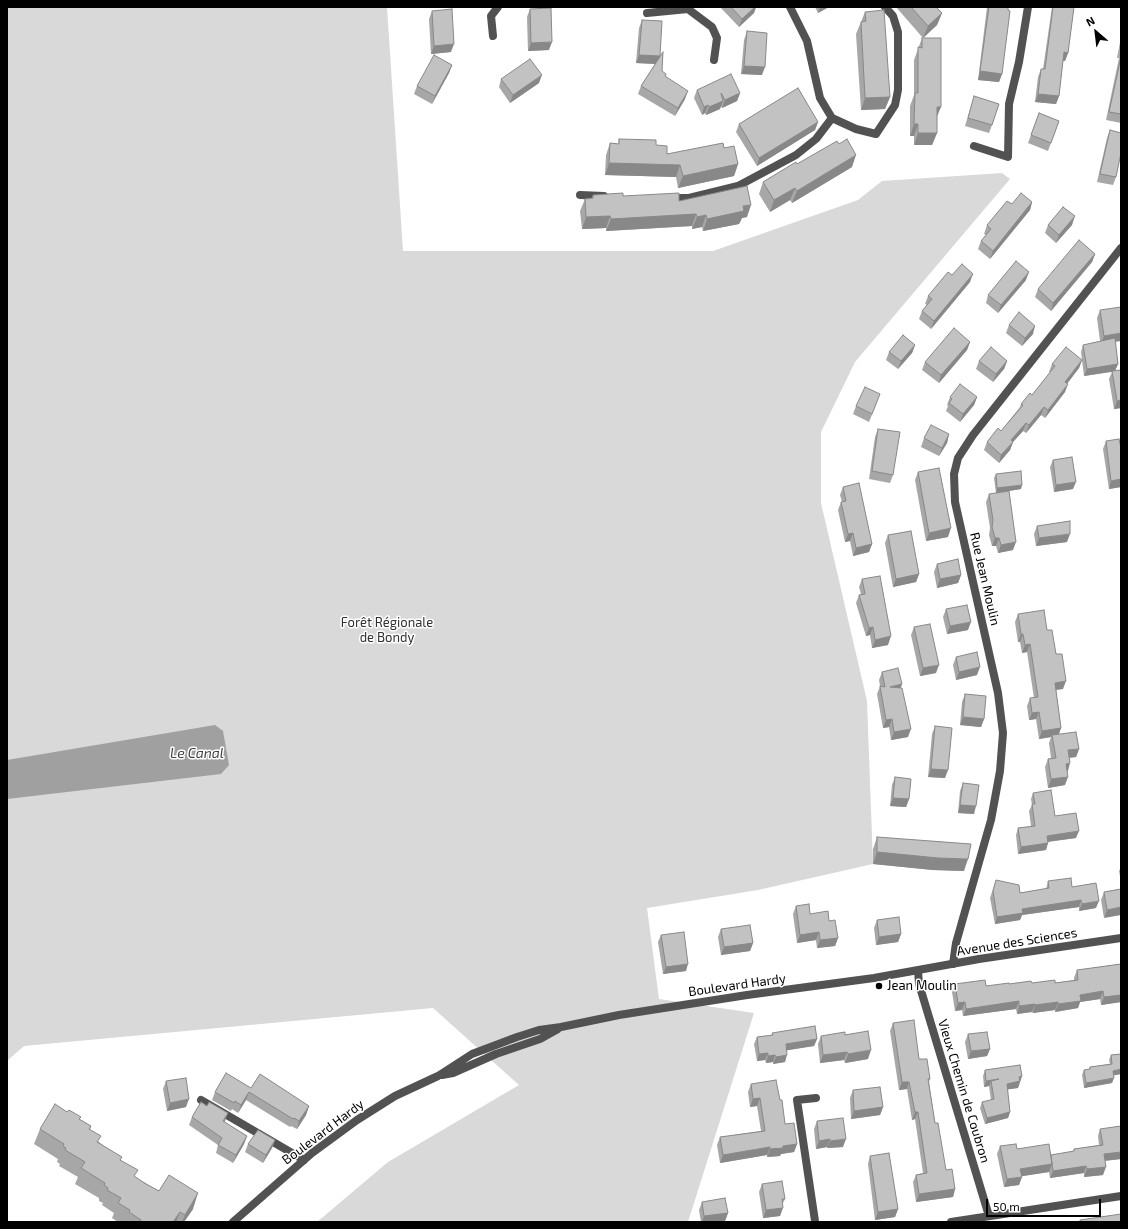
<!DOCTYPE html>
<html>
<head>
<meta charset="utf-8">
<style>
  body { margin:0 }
  #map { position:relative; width:1128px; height:1229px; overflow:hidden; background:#fff; font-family:"Exo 2",sans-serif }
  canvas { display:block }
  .frame { position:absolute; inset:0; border:8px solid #000; pointer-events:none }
  .north { position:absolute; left:1076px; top:12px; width:40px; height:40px; -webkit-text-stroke:3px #fff; paint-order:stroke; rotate:332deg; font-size:11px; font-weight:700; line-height:16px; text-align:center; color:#000 }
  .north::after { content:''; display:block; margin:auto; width:14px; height:18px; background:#000; clip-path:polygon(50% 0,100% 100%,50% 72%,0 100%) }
  .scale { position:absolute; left:986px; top:1199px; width:115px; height:18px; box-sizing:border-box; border:2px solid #000; border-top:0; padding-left:5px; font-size:12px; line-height:14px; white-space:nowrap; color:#000; -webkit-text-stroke:3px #fff; paint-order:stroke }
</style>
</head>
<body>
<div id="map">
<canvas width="1128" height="1229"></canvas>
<div class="frame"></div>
<div class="north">N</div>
<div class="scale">50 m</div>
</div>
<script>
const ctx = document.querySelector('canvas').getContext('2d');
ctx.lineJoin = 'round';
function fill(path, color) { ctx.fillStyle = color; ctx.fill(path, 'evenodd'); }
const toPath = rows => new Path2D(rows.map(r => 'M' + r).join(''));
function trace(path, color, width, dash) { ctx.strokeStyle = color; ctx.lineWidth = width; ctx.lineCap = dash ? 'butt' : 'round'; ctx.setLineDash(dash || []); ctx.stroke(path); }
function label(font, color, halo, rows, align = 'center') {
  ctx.font = font + ' "Exo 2",sans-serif'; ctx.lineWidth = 3; ctx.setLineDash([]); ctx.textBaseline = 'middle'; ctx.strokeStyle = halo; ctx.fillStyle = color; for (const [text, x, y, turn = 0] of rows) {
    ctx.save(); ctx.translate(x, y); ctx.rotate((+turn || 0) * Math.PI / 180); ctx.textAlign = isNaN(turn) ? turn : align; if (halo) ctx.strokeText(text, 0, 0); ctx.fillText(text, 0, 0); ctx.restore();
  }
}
fill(toPath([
  [7,7,387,7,403,251,713,251,858,200,882,181,1002,173,1010,179,855,362,821,432,821,503,867,701,873,864,758,890,647,908,659,999,754,1013,688,1222,317,1222,388,1162,519,1085,433,1008,24,1046,7,1061]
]), '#d9d9d9');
fill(toPath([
  [215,725,223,731,229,765,221,774,7,799,7,760]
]), '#a0a0a0');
trace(toPath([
  [790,7,807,41,820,98,832,118,856,129,876,134,895,105,898,90,898,32,893,16,885,7],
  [647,13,688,9,712,27,717,38,714,60],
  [493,36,491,16,498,7],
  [974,146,1008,157,1009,104,1019,62,1028,7],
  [580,195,604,196],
  [669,198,689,198,738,186,796,155,816,139,832,118],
  [953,964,956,943,991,820,1000,771,1003,733,998,693,955,502,954,474,958,458,973,435,1121,248],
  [918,971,919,984,989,1216],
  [201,1100,304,1160],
  [815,1221,797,1100,816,1098],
  [951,1222,1121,1196]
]), '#525252', 8);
trace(toPath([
  [442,1075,453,1073,496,1054,540,1039,558,1029],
  [233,1222,312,1153,357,1120,395,1096,438,1076,472,1054,517,1037,539,1030,561,1027,619,1015,747,995,874,978,979,959,1121,938]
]), '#525252', 8);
fill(toPath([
  [720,7,756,7,754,13,739,27],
  [815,7,829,7,818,13],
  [896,7,938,7,937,8,942,13,937,25,923,38],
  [987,7,1008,7,1002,74,999,82,978,80],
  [1052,7,1074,7,1068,53,1065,61,1063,61,1059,96,1056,104,1035,102,1038,77,1041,69,1043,69],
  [530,9,549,50,528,51,527,17],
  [432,11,451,52,431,54,429,19],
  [865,12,890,97,885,109,861,110,856,34],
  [642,20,660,56,659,59,662,71,665,76,685,99,675,116,638,94,641,86,655,64,636,63,639,28],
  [747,31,762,75,741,74,744,40],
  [1121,37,1121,123,1106,120,1119,58,1117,58],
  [922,38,937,118,937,133,932,145,914,145,914,136,910,136,910,106,914,95,914,60],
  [452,65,449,73,432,104,414,94,417,86],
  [501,79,539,83,510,103,499,87],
  [697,90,740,93,737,101,722,108,721,106,720,109,706,115,705,113,702,115,694,98],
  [974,96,992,125,989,133,965,126],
  [1039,113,1059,121,1048,151,1028,143],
  [818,122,815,130,757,166,736,132,739,124],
  [1110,130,1116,177,1113,185,1097,182,1107,138],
  [619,139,656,145,667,154,738,164,734,176,678,188,676,177,605,175,606,155,610,143,618,144],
  [797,164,852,167,792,203,790,200,770,212,759,194,763,182],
  [593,195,623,196,679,201,747,217,742,218,739,224,703,231,702,227,692,229,692,226,606,231,606,228,582,229,580,211,585,199,592,198],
  [1032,202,1030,210,990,259,978,249,981,241,986,235,984,234,987,225,1012,204],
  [1048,225,1072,225,1056,243,1045,233],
  [1095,254,1092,262,1051,311,1035,297,1038,289],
  [952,275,970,282,931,329,919,319,922,311,927,305,925,304,928,296],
  [1026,280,998,313,986,303,988,295],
  [1100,310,1115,342,1118,364,1115,371,1121,370,1121,408,1114,409,1109,379,1112,372,1084,376,1082,360,1079,368,1067,384,1065,392,1045,418,1041,415,1026,433,1023,431,1013,442,1010,450,999,463,984,450,987,442,1001,431,1020,407,1021,404,1032,395,1050,373,1049,372,1052,364,1082,360,1081,352,1083,345,1100,341,1097,318],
  [1009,325,1033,334,1022,346,1006,333],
  [970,342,967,350,939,383,922,370,925,362],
  [915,345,912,353,898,369,886,360,889,352],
  [979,361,1007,361,1004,369,993,382,976,369],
  [950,397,977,397,974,405,960,422,946,411,948,406,947,405],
  [877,402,869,422,853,414,856,406],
  [878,429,893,475,890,483,869,479,875,437],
  [949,434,947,443,939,456,921,447,924,438],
  [1106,441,1121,487,1109,489,1103,449],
  [1053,460,1073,489,1054,492,1050,467],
  [918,472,948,537,926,541,915,480],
  [996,474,1021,489,996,493,994,478],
  [843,487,872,544,869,552,853,556,850,541,845,542,838,510,841,502,842,502,840,495],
  [989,494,1013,550,998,553,996,546,992,546,989,535,990,528,986,502],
  [1037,526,1067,542,1036,546,1034,534],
  [888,535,919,574,916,582,893,587,885,543],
  [937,564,961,575,958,583,937,588,934,572],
  [862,579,888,645,872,648,870,635,866,636,856,603,859,595,861,594,859,587],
  [946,609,968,630,947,634,943,617],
  [1018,614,1047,630,1056,654,1063,689,1056,690,1061,728,1059,734,1079,749,1076,757,1069,758,1065,785,1048,788,1045,767,1048,759,1051,758,1049,743,1051,737,1039,739,1036,719,1029,720,1027,706,1030,698,1034,698,1027,652,1022,653,1020,642,1018,642,1015,622],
  [914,627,936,673,920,676,911,635],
  [956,657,977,675,956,680,953,665],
  [882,672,902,684,900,688,908,737,891,740,889,727,883,728,877,694,880,686,879,680],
  [965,694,984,719,981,727,960,725,962,702],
  [935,726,945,778,928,777,932,734],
  [895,777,909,799,906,807,890,806,892,785],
  [1121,779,1121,793,1120,783],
  [963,783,974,814,958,813,960,791],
  [1033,793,1076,838,1048,842,1046,850,1018,854,1016,835,1018,828,1031,826,1029,811,1032,805,1031,799],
  [877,837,964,871,933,870,873,864,873,849],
  [1121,867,1121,881,1119,871],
  [996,880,1020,893,1046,889,1048,881,1072,887,1096,908,1079,911,1079,907,1022,915,1020,920,995,924,990,898],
  [1121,889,1104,918,1101,900,1104,892],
  [796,906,810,914,838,938,835,946,817,948,816,940,797,943,793,914],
  [877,920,901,934,898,942,876,945,874,928],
  [721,929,753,943,750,951,721,955,718,937],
  [661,935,686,971,663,974,658,942],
  [1121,964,1121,1002,1101,1005,1100,999,1080,1002,1078,1008,1055,1012,1055,1010,1033,1013,1032,1012,1017,1014,1016,1009,963,1016,962,1010,955,1011,952,992,955,984,986,986,1032,983,1055,983,1074,980,1074,978,1077,970],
  [893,1023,919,1059,930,1079,929,1082,935,1123,946,1170,955,1189,953,1197,916,1202,913,1182,916,1175,923,1173,915,1119,912,1120,907,1089,899,1090,890,1031],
  [772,1033,817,1039,814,1046,787,1050,785,1062,773,1064,773,1062,766,1063,765,1060,757,1061,754,1044,757,1037,772,1035],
  [968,1034,990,1049,987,1056,968,1059,965,1042],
  [845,1035,868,1059,845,1063,844,1060,820,1063,818,1044,821,1036],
  [1121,1054,1121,1074,1114,1075,1112,1083,1084,1088,1082,1075,1084,1070,1089,1069,1090,1067,1110,1064,1109,1060,1111,1055],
  [985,1070,1022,1076,1018,1088,1007,1089,1010,1112,1008,1118,985,1124,980,1108,982,1102,991,1100,989,1086,984,1087,983,1076],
  [166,1081,186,1107,167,1111,163,1089],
  [751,1084,780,1100,785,1124,797,1144,794,1152,781,1154,780,1156,767,1157,767,1155,720,1163,717,1145,720,1137,761,1131,757,1106,750,1107,748,1092],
  [251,1088,309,1106,306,1115,297,1129,291,1126,290,1127,246,1100,238,1113,232,1109,231,1111,212,1100,215,1092],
  [853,1090,883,1107,880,1115,851,1119,850,1098],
  [67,1112,91,1126,90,1130,99,1142,121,1160,135,1177,159,1191,193,1209,184,1222,118,1222,112,1218,114,1213,102,1205,103,1203,99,1201,99,1198,75,1184,78,1177,59,1166,60,1164,57,1162,58,1159,34,1144,40,1129],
  [192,1117,225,1121,224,1122,247,1136,244,1144,233,1163,216,1153,218,1145,189,1125],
  [817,1121,843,1147,827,1148,827,1147,816,1149,814,1129],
  [1100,1129,1121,1159,1105,1161,1103,1175,1084,1177,1084,1173,1050,1178,1049,1172,1022,1176,1019,1185,1004,1187,997,1154,1000,1146,1051,1155,1073,1152,1074,1149,1099,1145,1098,1136],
  [275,1140,272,1148,263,1163,245,1152,248,1144],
  [870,1156,898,1209,895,1217,875,1220,868,1164],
  [762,1184,785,1199,783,1203,780,1216,763,1218,759,1192],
  [702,1202,728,1213,725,1221,718,1222,701,1222,699,1210]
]), '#a7a7a7');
fill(toPath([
  [755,7,756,7,754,13,739,27,742,19],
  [820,7,829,7,818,13],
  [942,13,937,25,923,38,928,26],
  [552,42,549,50,528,51,531,43],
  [454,44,451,52,431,54,434,46],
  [1064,52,1068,53,1065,61,1061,61],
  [639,55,660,56,657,64,636,63],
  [452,65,449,73,432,104,435,96],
  [744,66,765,67,762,75,741,74],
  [980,71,1002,74,999,82,978,80],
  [542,75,539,83,510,103,513,95],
  [688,91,685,99,675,116,678,108],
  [740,93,737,101,722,108,725,100],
  [1038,94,1059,96,1056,104,1035,102],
  [890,97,885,109,861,110,865,98],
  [723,101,720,109,706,115,709,107],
  [708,105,705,113,702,115,704,107],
  [937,107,941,107,936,119],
  [818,122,815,130,757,166,759,158],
  [914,124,918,124,914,136,910,136],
  [918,133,937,133,932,145,914,145],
  [856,155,852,167,792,203,797,191],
  [609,163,680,165,676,177,605,175],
  [738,164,734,176,678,188,683,176],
  [795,188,790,200,770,212,774,200],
  [1032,202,1030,210,990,259,993,251],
  [751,205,747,217,742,218,739,224,703,231,707,219,743,206],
  [696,214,692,226,606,231,611,219],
  [706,215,702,227,692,229,697,217],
  [610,216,606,228,582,229,586,217],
  [1075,216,1072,225,1056,243,1059,235],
  [1095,254,1092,262,1051,311,1053,303],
  [1029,272,1026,280,998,313,1001,305],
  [973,274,970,282,931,329,934,321],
  [1035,326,1033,334,1022,346,1025,338],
  [1121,333,1121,341,1101,344,1104,336],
  [970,342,967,350,939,383,941,375],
  [915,345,912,353,898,369,901,361],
  [1082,360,1079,368,1062,390,1065,382],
  [1007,361,1004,369,993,382,996,374],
  [1118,364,1115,371,1084,376,1087,369],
  [1068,384,1065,392,1045,418,1048,410],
  [977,397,974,405,960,422,963,414],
  [1121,400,1121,408,1114,409,1117,401],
  [1044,407,1041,415,1026,433,1029,425],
  [1026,423,1023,431,1013,442,1010,450,999,463,1001,455,1011,440],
  [949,434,947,443,939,456,942,448],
  [1121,479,1121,487,1109,489,1111,481],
  [1076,482,1073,489,1054,492,1056,485],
  [1022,485,1021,489,996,493,997,488],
  [951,528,948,537,926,541,929,533],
  [853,533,850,541,845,542,848,534],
  [1070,534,1067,542,1036,546,1039,538],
  [995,538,999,538,996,546,992,546],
  [1016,542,1013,550,998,553,1001,545],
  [872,544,869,552,853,556,856,548],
  [919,574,916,582,893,587,896,579],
  [961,575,958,583,937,588,940,579],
  [971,622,968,630,947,634,950,626],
  [873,627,870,635,866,636,869,628],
  [1021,634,1023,634,1020,642,1018,642],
  [891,636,888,645,872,648,875,640],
  [1030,644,1027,652,1022,653,1025,645],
  [939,665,936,673,920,676,923,668],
  [980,667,977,675,956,680,959,672],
  [1066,681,1063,689,1052,690,1055,683],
  [902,684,899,693,890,687],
  [1039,712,1036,719,1029,720,1032,713],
  [963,717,984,719,981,727,960,725],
  [892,719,889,727,883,728,886,720],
  [1061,728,1058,736,1052,735,1051,737,1039,739,1042,731],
  [911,729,908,737,891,740,894,732],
  [1079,749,1076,757,1065,758,1068,750],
  [1070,763,1068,771,1063,772,1066,764],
  [931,769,948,770,945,778,928,777],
  [1068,777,1065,785,1048,788,1051,779],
  [893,798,909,799,906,807,890,806],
  [960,805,976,806,974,814,958,813],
  [1079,831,1076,838,1045,842,1047,836],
  [1048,843,1046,850,1018,854,1021,847],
  [877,852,968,859,964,871,933,870,873,864],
  [1081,900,1079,907,1022,915,1020,920,995,924,997,917,1022,909],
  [1099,901,1096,908,1079,911,1082,904],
  [1121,907,1121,915,1104,918,1107,910],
  [819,932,816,940,797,943,800,935],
  [901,934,898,942,876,945,879,937],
  [838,938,835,946,817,948,820,940],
  [753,943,750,951,721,955,724,947],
  [688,964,686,971,663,974,666,967],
  [1103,991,1100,999,1080,1002,1078,1008,1055,1012,1058,1004,1080,995],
  [1121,995,1121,1002,1101,1005,1104,997],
  [1019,1001,1016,1009,963,1016,966,1009],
  [965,1002,962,1010,955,1011,958,1003],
  [1058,1002,1055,1010,1033,1013,1035,1005],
  [1035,1004,1032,1012,1017,1014,1019,1006],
  [817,1039,814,1046,783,1051,786,1044],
  [990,1049,987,1056,968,1059,971,1051],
  [871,1050,868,1059,845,1063,848,1054],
  [847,1052,844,1060,820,1063,823,1055],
  [768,1053,765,1060,757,1061,759,1054],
  [775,1055,773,1062,766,1063,768,1056],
  [787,1055,785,1062,773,1064,776,1057],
  [1121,1069,1121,1074,1111,1076,1113,1071],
  [1022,1076,1018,1088,1004,1090,1007,1084,1019,1077],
  [1114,1078,1112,1083,1084,1088,1086,1083],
  [999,1079,991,1081,989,1086,984,1087,986,1081],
  [902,1082,909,1082,907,1089,899,1090],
  [249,1092,246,1100,238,1113,241,1105],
  [760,1098,757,1106,750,1107,753,1099],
  [189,1099,186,1107,167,1111,170,1103],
  [309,1106,306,1115,297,1129,299,1121],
  [883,1107,880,1115,851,1119,854,1111],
  [915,1112,918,1112,915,1119,912,1120],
  [1010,1112,1008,1118,985,1124,987,1118],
  [228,1113,225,1121,220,1129,223,1121],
  [247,1136,244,1144,233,1163,236,1155],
  [830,1139,827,1147,816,1149,819,1141],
  [846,1139,843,1147,827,1148,830,1141],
  [275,1140,272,1148,263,1163,266,1155],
  [797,1144,794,1152,781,1154,780,1156,767,1157,770,1149,783,1146],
  [770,1147,767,1155,720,1163,723,1155],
  [1121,1152,1121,1159,1101,1161,1104,1154],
  [1052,1164,1049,1172,1017,1177,1020,1169],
  [1086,1166,1084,1173,1050,1178,1053,1171],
  [1106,1167,1103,1175,1084,1177,1087,1169],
  [1022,1177,1019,1185,1004,1187,1007,1179],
  [955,1189,953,1197,916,1202,919,1194],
  [198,1193,193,1209,184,1222,182,1222,185,1215],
  [783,1208,780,1216,763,1218,766,1210],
  [898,1209,895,1217,875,1220,878,1212],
  [180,1212,176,1222,173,1222],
  [728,1213,725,1221,718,1222,702,1222,704,1216]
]), '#888');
const building = toPath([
  [731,7,755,7,742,19,731,7],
  [911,7,936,7,942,13,928,26,911,7],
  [989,7,1008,7,1008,10,1010,11,1002,74,980,71,989,7],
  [1053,7,1074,7,1068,53,1064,52,1059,96,1038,94,1041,69,1045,69,1053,7],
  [551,8,552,42,531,43,530,9,551,8],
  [452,9,454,44,434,46,432,11,452,9],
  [884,10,890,97,865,98,861,22,866,21,865,12,884,10],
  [642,20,662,21,660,56,639,55,642,20],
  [747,31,767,33,765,67,744,66,747,31],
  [922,38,941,38,941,107,937,107,937,133,918,133,918,124,914,124,915,93,918,93,918,47,922,48,922,38],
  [663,52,662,71,666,74,665,76,688,91,678,108,641,86,663,52],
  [434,55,452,65,435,96,417,86,434,55],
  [1121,57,1121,114,1109,112,1121,57],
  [530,59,542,75,513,95,501,79,530,59],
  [731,74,740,93,725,100,721,93,723,101,709,107,708,105,704,107,697,90,731,74],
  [798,88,818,122,759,158,739,124,798,88],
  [974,96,999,104,992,125,968,118,974,96],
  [1039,113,1059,121,1051,143,1031,135,1039,113],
  [1110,130,1121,133,1121,153,1116,177,1100,174,1110,130],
  [619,139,656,140,656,145,667,146,667,154,723,143,724,148,734,146,738,164,683,176,680,165,609,163,610,143,619,144,619,139],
  [847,139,856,155,797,191,795,188,774,200,763,182,796,162,797,164,837,141,839,144,847,139],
  [747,186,751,205,743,206,744,211,707,219,706,215,697,217,696,214,611,219,610,216,586,217,585,199,593,198,593,195,623,193,623,196,679,193,679,201,747,186],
  [1021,193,1032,202,993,251,981,241,991,229,987,225,1007,201,1012,204,1021,193],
  [1063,207,1075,216,1059,235,1048,225,1063,207],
  [1079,240,1095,254,1053,303,1038,289,1079,240],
  [1016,261,1029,272,1001,305,988,295,1016,261],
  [962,264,973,274,934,321,922,311,932,299,928,296,948,272,952,275,962,264],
  [1121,307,1121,333,1104,336,1100,310,1121,307],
  [1019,312,1035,326,1025,338,1009,325,1019,312],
  [954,328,970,342,941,375,925,362,954,328],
  [903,335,915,345,901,361,889,352,903,335],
  [1115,338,1118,364,1087,369,1083,345,1115,338],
  [991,347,1007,361,996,374,979,361,991,347],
  [1066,347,1082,360,1065,382,1068,384,1048,410,1044,407,1029,425,1026,423,1011,440,1013,442,1001,455,987,442,998,428,1001,431,1023,405,1021,404,1030,393,1032,395,1055,366,1052,364,1066,347],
  [1121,370,1121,400,1117,401,1112,371,1121,370],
  [960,384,977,397,963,414,949,403,952,399,950,397,960,384],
  [865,387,880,394,872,414,856,406,865,387],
  [931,425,949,434,942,448,924,438,931,425],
  [878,429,900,432,893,475,872,471,878,429],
  [1119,439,1121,448,1121,479,1111,481,1106,441,1119,439],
  [1072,457,1076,482,1056,485,1053,460,1072,457],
  [939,468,951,528,929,533,918,472,939,468],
  [1021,471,1022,485,997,488,996,474,1021,471],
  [859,483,872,544,856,548,853,533,848,534,841,502,846,501,843,487,859,483],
  [1009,491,1016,542,1001,545,999,538,995,538,992,527,993,520,989,494,1009,491],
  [1070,521,1070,534,1039,538,1037,526,1070,521],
  [911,531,919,574,896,579,888,535,911,531],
  [958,559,961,575,940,579,937,564,958,559],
  [880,576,891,636,875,640,873,627,869,628,859,595,865,594,862,579,880,576],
  [967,605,971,622,950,626,946,609,967,605],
  [1044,610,1047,630,1052,630,1056,654,1062,654,1066,681,1055,683,1061,728,1042,731,1039,712,1032,713,1030,698,1038,697,1030,644,1025,645,1023,634,1021,634,1018,614,1044,610],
  [930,624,939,665,923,668,914,627,930,624],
  [977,652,980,667,959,672,956,657,977,652],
  [898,668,902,684,890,687,902,688,911,729,894,732,892,719,886,720,880,686,885,687,882,672,898,668],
  [965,694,986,696,984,719,963,717,965,694],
  [935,726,952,728,948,770,931,769,935,726],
  [1076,732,1079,749,1068,750,1070,763,1066,764,1068,777,1051,779,1048,759,1056,758,1052,735,1076,732],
  [895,777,911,779,909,799,893,798,895,777],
  [963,783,979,785,976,806,960,805,963,783],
  [1051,790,1055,816,1076,813,1079,831,1047,836,1048,843,1021,847,1018,828,1035,826,1032,804,1035,804,1033,793,1051,790],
  [877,837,971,844,968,859,938,858,877,852,877,837],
  [1071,878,1072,887,1096,883,1099,901,1082,904,1081,900,1022,909,1023,913,997,917,993,891,996,880,1019,885,1020,893,1049,888,1048,881,1071,878],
  [1121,889,1121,907,1107,910,1104,892,1121,889],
  [809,904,810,914,828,911,829,921,835,920,838,938,820,940,819,932,800,935,796,906,809,904],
  [899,917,901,934,879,937,877,920,899,917],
  [750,925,753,943,724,947,721,929,750,925],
  [684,932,688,964,666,967,661,935,684,932],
  [1121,964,1121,995,1104,997,1103,991,1080,995,1081,1001,1058,1004,1058,1002,1035,1005,1035,1004,1019,1006,1019,1001,966,1009,965,1002,958,1003,955,984,985,980,986,986,1009,983,1009,984,1031,981,1032,983,1055,980,1055,983,1078,980,1077,970,1121,964],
  [914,1020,919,1059,927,1059,930,1079,928,1079,935,1123,938,1123,946,1170,952,1169,955,1189,919,1194,916,1175,927,1173,918,1112,915,1112,909,1082,902,1082,893,1023,914,1020],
  [815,1026,817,1039,786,1044,787,1055,776,1057,775,1055,768,1056,768,1053,759,1054,757,1037,773,1035,772,1033,815,1026],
  [868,1031,871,1050,848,1054,847,1052,823,1055,821,1036,845,1032,845,1035,868,1031],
  [987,1032,990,1049,971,1051,968,1034,987,1032],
  [1121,1054,1121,1069,1113,1071,1114,1078,1086,1083,1084,1070,1090,1069,1090,1067,1112,1064,1111,1055,1121,1054],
  [1020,1065,1022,1076,1019,1077,1020,1081,1007,1084,1010,1112,987,1118,982,1102,994,1099,991,1081,999,1079,986,1081,985,1070,1020,1065],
  [226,1073,251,1088,260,1074,309,1106,299,1121,294,1118,293,1119,249,1092,241,1105,235,1101,234,1103,215,1092,226,1073],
  [186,1078,189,1099,170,1103,166,1081,186,1078],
  [776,1080,780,1100,782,1100,785,1124,794,1123,797,1144,783,1146,783,1148,770,1149,770,1147,723,1155,720,1137,765,1131,760,1098,753,1099,751,1084,776,1080],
  [880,1087,883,1107,854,1111,853,1090,880,1087],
  [201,1102,207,1106,209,1102,228,1113,223,1121,247,1136,236,1155,218,1145,222,1138,192,1117,201,1102],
  [55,1104,67,1112,69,1110,81,1117,79,1119,91,1126,89,1129,101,1136,97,1142,122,1157,120,1160,138,1170,134,1176,146,1184,159,1191,169,1175,198,1193,185,1215,180,1212,173,1222,140,1222,141,1220,129,1212,130,1210,118,1203,121,1198,107,1190,108,1188,104,1185,105,1183,81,1168,85,1162,65,1150,66,1148,63,1146,64,1144,40,1129,55,1104],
  [843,1118,846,1139,830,1141,830,1139,819,1141,817,1121,843,1118],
  [1121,1126,1121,1152,1104,1154,1106,1167,1087,1169,1086,1166,1053,1171,1051,1155,1074,1151,1074,1149,1103,1145,1100,1129,1121,1126],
  [258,1130,275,1140,266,1155,248,1144,258,1130],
  [1016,1144,1017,1149,1049,1144,1052,1164,1020,1169,1022,1177,1007,1179,1000,1146,1016,1144],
  [889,1153,898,1209,878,1212,870,1156,889,1153],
  [782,1181,785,1199,782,1199,783,1208,766,1210,762,1184,782,1181],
  [725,1198,728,1213,704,1216,702,1202,725,1198],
  [1121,1214,1121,1222,1080,1222,1080,1220,1121,1214]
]);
fill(building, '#c2c2c2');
trace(building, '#888', 1);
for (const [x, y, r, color] of [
  [879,986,4,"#000"]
]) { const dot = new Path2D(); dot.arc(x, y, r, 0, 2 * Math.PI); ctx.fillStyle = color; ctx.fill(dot); trace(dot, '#fff', 1.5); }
label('13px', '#000', '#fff', [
  ["Rue Jean Moulin",985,579,77],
  ["Avenue des Sciences",1017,942,-9],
  ["Boulevard Hardy",737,985,-8],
  ["Vieux Chemin de Coubron",964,1091,73],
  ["Boulevard Hardy",323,1132,-37]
]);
label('13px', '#303030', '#fff', [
  ["Forêt Régionale",387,623],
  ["de Bondy",387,638]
]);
label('13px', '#000', '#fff', [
  ["Jean Moulin",887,986]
], 'left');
label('italic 14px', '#414141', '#fff', [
  ["Le Canal",197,753]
]);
</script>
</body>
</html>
